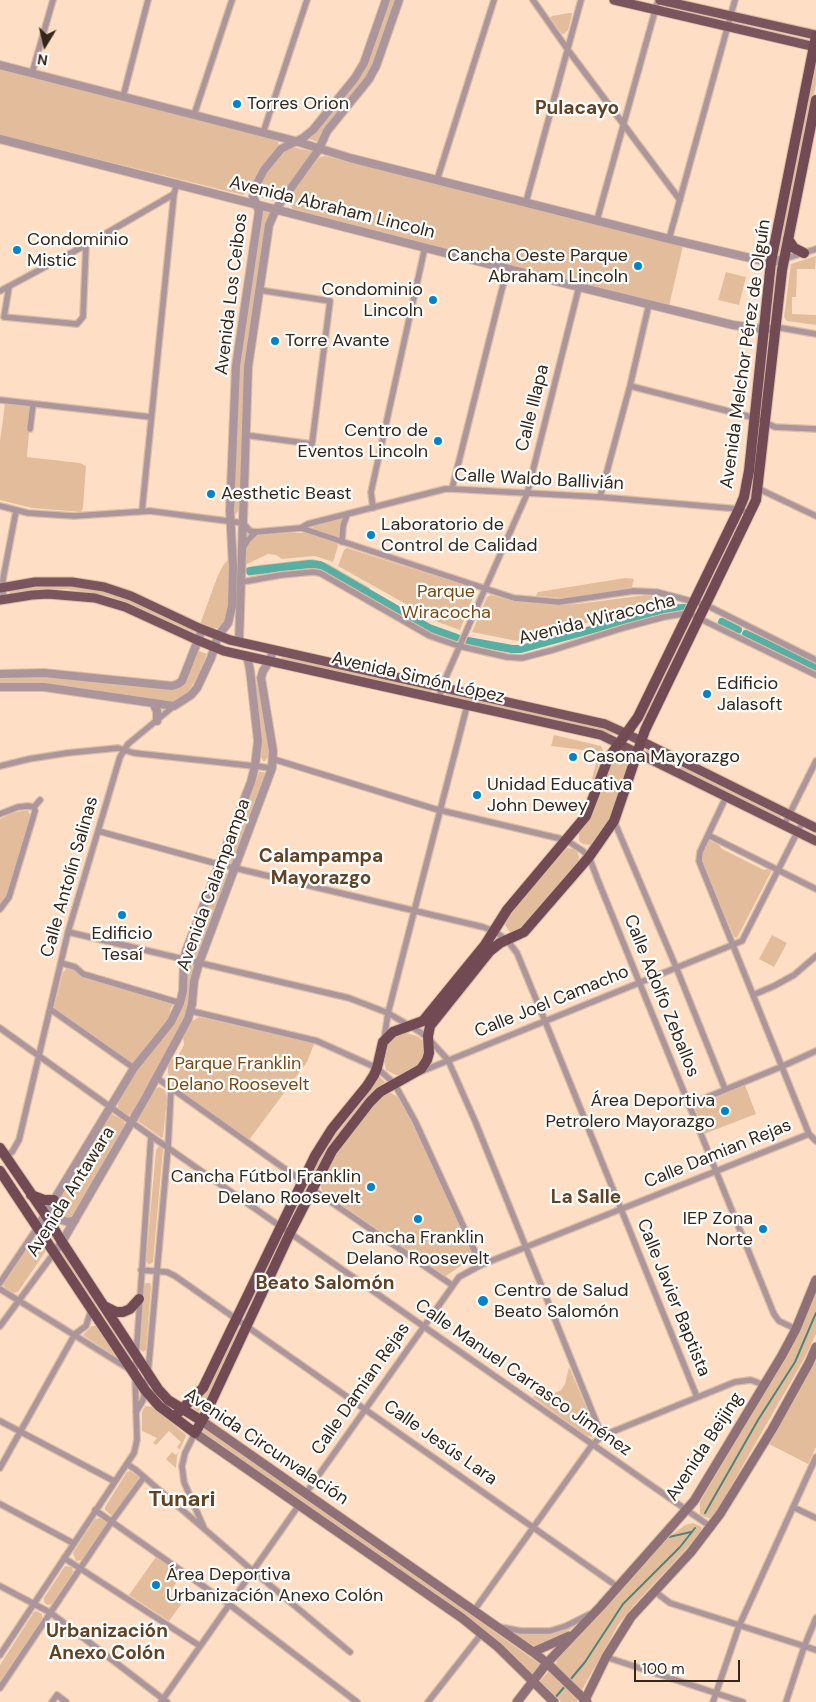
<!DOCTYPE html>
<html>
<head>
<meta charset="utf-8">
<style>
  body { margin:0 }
  #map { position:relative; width:816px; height:1702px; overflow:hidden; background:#fedfc5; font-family:"DM Sans",sans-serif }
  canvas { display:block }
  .north { position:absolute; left:20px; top:20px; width:50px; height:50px; -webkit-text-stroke:4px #fff; paint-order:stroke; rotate:189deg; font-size:14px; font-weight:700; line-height:20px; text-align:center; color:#342619 }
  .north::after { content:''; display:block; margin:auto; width:18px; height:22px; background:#342619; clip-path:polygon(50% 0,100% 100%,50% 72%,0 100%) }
  .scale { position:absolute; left:634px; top:1660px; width:106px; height:22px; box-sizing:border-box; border:2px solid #342619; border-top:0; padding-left:6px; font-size:15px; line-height:18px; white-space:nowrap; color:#342619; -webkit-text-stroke:4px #fff; paint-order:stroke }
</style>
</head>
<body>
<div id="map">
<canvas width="816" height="1702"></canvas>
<div class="north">N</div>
<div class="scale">100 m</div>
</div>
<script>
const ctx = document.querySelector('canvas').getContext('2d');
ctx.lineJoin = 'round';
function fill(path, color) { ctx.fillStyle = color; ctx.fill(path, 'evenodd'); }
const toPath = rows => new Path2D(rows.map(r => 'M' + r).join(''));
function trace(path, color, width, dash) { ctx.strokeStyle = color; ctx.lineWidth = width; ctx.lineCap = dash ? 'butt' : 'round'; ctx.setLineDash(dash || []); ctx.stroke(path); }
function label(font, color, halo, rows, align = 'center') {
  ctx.font = font + ' "DM Sans",sans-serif'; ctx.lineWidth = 4.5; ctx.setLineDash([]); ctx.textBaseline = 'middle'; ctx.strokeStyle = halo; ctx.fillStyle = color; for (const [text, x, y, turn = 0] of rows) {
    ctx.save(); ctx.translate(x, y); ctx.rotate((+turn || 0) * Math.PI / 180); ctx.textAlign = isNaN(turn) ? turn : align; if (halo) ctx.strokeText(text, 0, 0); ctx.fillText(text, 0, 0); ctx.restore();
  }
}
fill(toPath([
  [389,0,395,0,372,66,367,77,320,135,318,142,309,139,363,74,367,64],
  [569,13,572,13,572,15,568,30,564,34,562,34,550,18,552,16],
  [816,53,816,84,783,251,779,252,778,251],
  [0,69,275,138,278,142,279,146,264,163,247,193,243,195,0,135],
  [292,147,311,151,311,154,279,199,274,201,259,197,257,191,268,172,286,150],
  [325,156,683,246,669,306,293,209,289,203,294,190,320,157],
  [262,210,270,212,266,222,245,368,239,510,236,514,233,512,239,368],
  [816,256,815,269,797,269,796,297,792,297,792,314,816,315,816,325,787,321,784,317,791,264],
  [726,272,746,277,739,305,718,300],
  [5,404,29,406,31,408,27,457,80,463,86,466,83,508,81,512,32,508,0,500,0,441],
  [340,519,342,521,339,537,314,530,313,528,314,526],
  [287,533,305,533,336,542,338,546,333,562,315,556,282,559,276,555,268,554,245,565,246,548,253,538,260,535],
  [347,548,473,588,475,592,460,630,438,622,338,566,344,550],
  [229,559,230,583,226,619,221,627,218,628,211,628,200,624,218,575,224,564],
  [312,559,327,563,370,588,369,590,326,566,313,562,246,570,246,568,258,565],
  [312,566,324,570,367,594,366,596,316,570,248,576,247,574],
  [625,578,634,579,632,587,596,594,562,598,536,596,538,592],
  [36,586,67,586,111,593,141,605,198,632,197,634,133,605,109,596,67,589,35,590,10,593,9,590],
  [491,595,512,601,553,605,578,604,646,595,677,600,652,605,527,639,517,641,472,632,487,597],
  [196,650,207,654,198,676,188,692,182,698,173,702,34,684,0,684,0,677,58,676,152,688,174,689,182,686],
  [281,656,432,689,433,690,431,692,282,659],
  [258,684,269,755,265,761,263,761,261,757,256,685],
  [447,693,603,728,613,732,613,734,448,696,446,696],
  [554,735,601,746,603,751,594,779,592,779,599,752,551,746],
  [647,749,782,816,780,820,645,753],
  [621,756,626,756,631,759,612,815,593,844,590,845,583,844,579,841,579,833,593,813,611,762],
  [259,772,263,772,266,774,232,865,231,864,228,863,227,858],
  [28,810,30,816,6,895,0,903,0,819,12,813],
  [709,840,719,845,722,849,764,870,768,869,771,871,770,874,737,938,734,937,703,862,702,852],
  [567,848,574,849,577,851,579,857,578,862,522,929,513,933,510,932,505,925,507,917,564,850],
  [224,872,227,873,228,877,199,955,195,958,192,956,191,952,220,873],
  [772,935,787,943,774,967,759,959],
  [189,965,192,966,193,969,190,981,187,1008,181,1024,133,1113,128,1115,118,1108,118,1101,137,1070,177,1021,182,1010,185,1000,187,967],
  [68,967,173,1004,170,1010,170,1017,159,1034,151,1039,133,1063,54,1008,63,972],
  [199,1017,314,1044,307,1062,249,1140,178,1090,170,1081,168,1073,168,1066,171,1060,178,1056,184,1045,183,1037,192,1021],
  [404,1032,419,1037,422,1040,425,1050,420,1066,403,1075,396,1075,386,1070,384,1061,387,1045,391,1038],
  [379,1076,385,1082,375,1089,335,1137,322,1160,291,1223,288,1222,326,1147,370,1091],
  [745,1085,756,1114,704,1134,694,1105],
  [159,1087,165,1090,167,1099,163,1137,162,1138,138,1121,152,1091],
  [391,1093,398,1097,427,1152,473,1254,469,1260,446,1276,323,1192,321,1188,321,1182,337,1153,352,1131,376,1102,383,1096],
  [112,1114,124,1121,125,1126,73,1214,69,1218,66,1218,58,1208,56,1200,109,1115],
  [159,1146,163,1149,153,1262,149,1265,146,1261,156,1150],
  [34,1236,36,1236,45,1248,45,1252,18,1292,13,1293,4,1287,4,1283,30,1245],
  [61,1249,131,1355,128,1357,59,1252],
  [146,1283,150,1283,151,1286,146,1350,143,1352,139,1348,144,1286],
  [816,1288,816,1334,804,1359,716,1512,710,1518,705,1517,700,1514,700,1502,790,1348],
  [92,1326,97,1326,118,1358,83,1335],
  [240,1326,225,1363,203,1406,198,1412,193,1408,206,1393],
  [816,1360,816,1447,808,1464,769,1444],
  [569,1367,596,1430,592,1437,586,1436,533,1397,537,1395,540,1398,549,1396,561,1390,565,1384],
  [145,1406,153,1407,186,1435,186,1436,177,1456,176,1468,166,1459,172,1452,176,1455,180,1450,177,1447,181,1442,169,1431,156,1445,153,1443,157,1438,142,1431,142,1412],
  [202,1427,454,1603,541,1665,532,1675,487,1632,451,1606,200,1430],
  [130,1471,138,1476,139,1480,114,1514,111,1515,105,1510,105,1507,127,1472],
  [99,1518,106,1521,106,1525,83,1560,76,1561,73,1553,95,1519],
  [693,1523,702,1527,700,1534,634,1605,618,1625,582,1690,556,1666,557,1659,624,1588,669,1537,685,1525],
  [156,1557,181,1575,169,1594,182,1603,169,1621,129,1595],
  [65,1566,72,1567,73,1572,53,1604,47,1605,44,1602,44,1598],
  [36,1611,42,1614,42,1619,0,1681,0,1665,34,1612],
  [579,1623,566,1632,534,1646,513,1633,539,1635,552,1634],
  [549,1671,577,1699,577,1702,561,1702,540,1681]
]), '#e3bd9b');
trace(toPath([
  [705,1513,758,1420,795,1362,816,1313],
  [669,1537,691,1532],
  [570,1680,585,1662,623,1604,680,1547,695,1528],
  [554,1699,566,1685]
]), '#4c8579', 2);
trace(toPath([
  [250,571,310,564,320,565,429,628,457,638],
  [722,622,738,630],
  [746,634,816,667],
  [468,641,512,649,521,649,667,609,684,608]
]), '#57aea2', 8);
const minor = toPath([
  [533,0,568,50,680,200],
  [32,73,53,0],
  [123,97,148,0],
  [194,115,232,0],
  [263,133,307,0],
  [437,180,494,0],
  [526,202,581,0],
  [597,220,658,0],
  [669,239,735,0],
  [784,259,816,249],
  [9,287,4,317,77,324,83,317,86,245],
  [0,291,86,245,174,194],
  [774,329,781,328,816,334],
  [630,386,755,418,775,427,816,429],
  [0,400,151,417],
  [30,429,33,404],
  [245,435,312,444,330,301,259,290],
  [757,488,816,516],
  [452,489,507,269],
  [600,497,630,386,649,304],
  [0,506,28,513,74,516,150,511,243,523,250,531,256,532,301,528,514,598,559,602,633,591,657,592,706,605,816,660],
  [373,508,371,492,425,247],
  [142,511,174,194,177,183],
  [301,528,308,524,445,489,452,489,600,497,739,509,750,514],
  [342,542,343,526,347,515],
  [243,548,248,540,256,532],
  [242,582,281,575,313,572,320,573,430,636,459,646,507,657,522,658,553,650,623,628,664,617,688,613,816,675],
  [3,599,3,579,16,511],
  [439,699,442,686,527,494,579,287],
  [273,759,435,809,566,840,583,851,589,857,597,878,774,1314,779,1321,796,1329],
  [0,766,29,759,67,753,118,748,134,753,272,768],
  [726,797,700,852,699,861,809,1134,816,1141],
  [0,814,18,807,28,806,34,807],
  [614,821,676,967,725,1089],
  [784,825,816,761],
  [98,831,218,864,483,927,494,931,507,940,517,953,545,1021,697,1397],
  [708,835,816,889],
  [0,909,9,897,35,811,34,807,40,800],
  [68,932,349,998,388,1013,420,1032,428,1038,448,1060,475,1121,602,1436],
  [61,963,75,967,83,974,180,1003],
  [753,995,774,986,794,975,816,956],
  [50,1009,134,1068],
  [191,1011,317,1041,377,1068,394,1083,415,1121,481,1265],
  [0,1028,151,1136,711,1527],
  [384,1040,388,1013,467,706],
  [420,1072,742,941,803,821],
  [157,1078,302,1181],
  [688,1105,783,1066,816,1051],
  [5,1156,12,1152,19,1140,68,932,120,757,128,744,174,706],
  [312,1189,452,1285],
  [141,1270,167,1272,175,1276,618,1587],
  [0,1283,37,1228],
  [0,1289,129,1369],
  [0,1326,54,1253],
  [136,1412,143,1400,148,1373,168,1147,171,1089],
  [0,1421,114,1481],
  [195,1433,185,1453,182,1466,184,1482,204,1528],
  [127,1464,136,1470,253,1571,350,1652],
  [0,1468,75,1334,86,1326,91,1310],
  [306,1493,459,1277,481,1265,809,1134],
  [0,1504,73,1543],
  [793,1507,816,1518],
  [95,1510,230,1605,357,1702],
  [64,1558,200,1646],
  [0,1586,51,1613,167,1702],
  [654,1591,670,1603,816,1650],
  [473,1612,592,1445,602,1436,735,1382,751,1380,764,1385],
  [500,1627,521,1631,550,1631,566,1626,590,1614],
  [0,1655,134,1453,137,1440,135,1373,151,1136],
  [606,1657,743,1702],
  [0,1688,112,1521,144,1477],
  [52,1702,57,1695,66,1702],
  [161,1702,299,1505],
  [428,1702,482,1633],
  [713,1702,739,1626,816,1457],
  [786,1702,804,1647,816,1618]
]);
const tertiary = toPath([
  [0,65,295,141,350,158,669,239,763,261,771,262,784,259],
  [0,139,579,287,733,325,763,329,774,329],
  [239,642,248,367,269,225,276,209,319,149,327,131,369,79,376,66,399,0],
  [0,674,44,673,172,686,178,684,182,681,202,630],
  [0,687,44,687,174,706,191,695,197,688,211,658,218,636,228,623,232,606,233,567,230,510,236,366,259,211,253,196,254,189,264,170,281,149,303,138,313,130,355,78,364,63,386,0],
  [153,703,157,711,157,721],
  [54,1200,54,1208,62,1220,68,1222,75,1220],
  [37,1228,134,1068,171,1022,180,1003,183,991,184,959,186,951,251,782,255,766,258,741,250,670,247,656],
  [54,1253,62,1242,146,1097,188,1019,192,1004,194,981,199,963,272,768,273,751,261,678,263,671,270,660,273,650]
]);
const secondary = toPath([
  [202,1421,533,1652,547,1663,587,1702],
  [195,1433,462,1618,498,1647,554,1702],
  [533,1652,569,1636],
  [517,1702,547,1663,601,1606,694,1501,781,1357,796,1329,816,1280],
  [584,1702,606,1657,631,1617,691,1552,720,1514,773,1428,809,1363,816,1347]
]);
const primary = toPath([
  [614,0,816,47],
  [660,0,816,35],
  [0,588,35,582,72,582,104,587,131,596,199,628,230,640,605,724,627,734,816,828],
  [0,600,32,595,48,594,95,598,125,607,197,640,224,651,601,735,816,841]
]);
const trunk = toPath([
  [788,239,794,248,804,253],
  [0,1148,45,1214,62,1242,158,1389,168,1400,202,1421],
  [0,1171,145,1390,159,1406,195,1433,205,1415,290,1233,332,1151,370,1102,380,1092,421,1069,427,1060,429,1053,428,1036,430,1026,490,951,500,943,524,932,589,857,614,821,645,730,756,500,782,270,816,100],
  [31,1195,44,1200,54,1200],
  [104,1306,116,1312,123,1312,130,1309,139,1299],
  [174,1417,203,1388,315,1156,332,1129,367,1086,374,1075,377,1068,383,1042,393,1032,423,1021,485,945,507,910,586,816,608,759,638,717,739,509,744,497,749,471,771,262,816,36]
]);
trace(minor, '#dabea6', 8);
trace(tertiary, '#dabea6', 10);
trace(secondary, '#dabea6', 11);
trace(primary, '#dabea6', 11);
trace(trunk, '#dabea6', 12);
trace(minor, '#ad969b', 5.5);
trace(tertiary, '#ad969b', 8);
trace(secondary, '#907077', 9);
trace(primary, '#7b555e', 9);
trace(trunk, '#724a54', 10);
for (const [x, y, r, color] of [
  [237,104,5,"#0183cb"],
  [17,250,5,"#0183cb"],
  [638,266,5,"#0183cb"],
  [433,300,5,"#0183cb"],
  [275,341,5,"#0183cb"],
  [438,441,5,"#0183cb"],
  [211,494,5,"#0183cb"],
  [371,535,5,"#0183cb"],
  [707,694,5,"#0183cb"],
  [573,757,5,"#0183cb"],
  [477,795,5,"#0183cb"],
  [122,915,5,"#0183cb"],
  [725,1111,5,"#0183cb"],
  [371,1187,5,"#0183cb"],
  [418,1219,5,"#0183cb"],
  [763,1229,5,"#0183cb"],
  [483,1301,6,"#0183cb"],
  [156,1585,5,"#0183cb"]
]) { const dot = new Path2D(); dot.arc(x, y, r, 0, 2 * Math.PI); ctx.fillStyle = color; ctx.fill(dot); trace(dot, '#fff', 2); }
label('18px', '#342619', '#fff', [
  ["Torres Orion",247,104],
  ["Condominio",27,240],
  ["Mistic",27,261],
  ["Cancha Oeste Parque",628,256,"right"],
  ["Abraham Lincoln",628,277,"right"],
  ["Condominio",423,290,"right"],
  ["Lincoln",423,311,"right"],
  ["Torre Avante",285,341],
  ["Centro de",428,431,"right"],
  ["Eventos Lincoln",428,452,"right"],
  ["Aesthetic Beast",221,494],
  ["Laboratorio de",381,525],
  ["Control de Calidad",381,546],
  ["Edificio",717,684],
  ["Jalasoft",717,705],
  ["Casona Mayorazgo",583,757],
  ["Unidad Educativa",487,785],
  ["John Dewey",487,806],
  ["Edificio",122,934,"center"],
  ["Tesaí",122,955,"center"],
  ["Área Deportiva",715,1101,"right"],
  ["Petrolero Mayorazgo",715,1122,"right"],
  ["Cancha Fútbol Franklin",361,1177,"right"],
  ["Delano Roosevelt",361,1198,"right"],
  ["IEP Zona",753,1219,"right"],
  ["Norte",753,1240,"right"],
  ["Cancha Franklin",418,1238,"center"],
  ["Delano Roosevelt",418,1259,"center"],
  ["Centro de Salud",494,1291],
  ["Beato Salomón",494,1312],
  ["Área Deportiva",166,1575],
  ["Urbanización Anexo Colón",166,1596]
], 'left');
label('18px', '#342619', '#fff', [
  ["Avenida Abraham Lincoln",332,208,14],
  ["Avenida Los Ceibos",232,294,-83],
  ["Avenida Melchor Pérez de Olguín",746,354,-82],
  ["Calle Illapa",533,408,-76],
  ["Calle Waldo Ballivián",539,480,3],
  ["Avenida Wiracocha",597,620,-14],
  ["Avenida Simón López",418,678,13],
  ["Calle Antolín Salinas",70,877,-74],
  ["Avenida Calampampa",214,885,-70],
  ["Calle Adolfo Zeballos",661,996,68],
  ["Calle Joel Camacho",552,1002,-22],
  ["Calle Damian Rejas",718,1154,-22],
  ["Avenida Antawara",71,1192,-58],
  ["Calle Javier Baptista",673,1298,68],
  ["Calle Manuel Carrasco Jiménez",523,1378,35],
  ["Calle Damian Rejas",361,1389,-55],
  ["Calle Jesús Lara",440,1443,35],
  ["Avenida Circunvalación",266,1447,34],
  ["Avenida Beijing",705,1447,-57]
]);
label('18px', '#784811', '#fff', [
  ["Parque",446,592],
  ["Wiracocha",446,613],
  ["Parque Franklin",238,1064],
  ["Delano Roosevelt",238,1085]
]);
label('bold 19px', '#614224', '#fff', [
  ["Pulacayo",577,109],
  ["Calampampa",321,857],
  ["Mayorazgo",321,879],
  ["La Salle",586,1198],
  ["Beato Salomón",325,1284],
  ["Urbanización",107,1632],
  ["Anexo Colón",107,1654]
]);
label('bold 22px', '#614224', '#fff', [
  ["Tunari",182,1500]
]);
</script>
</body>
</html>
